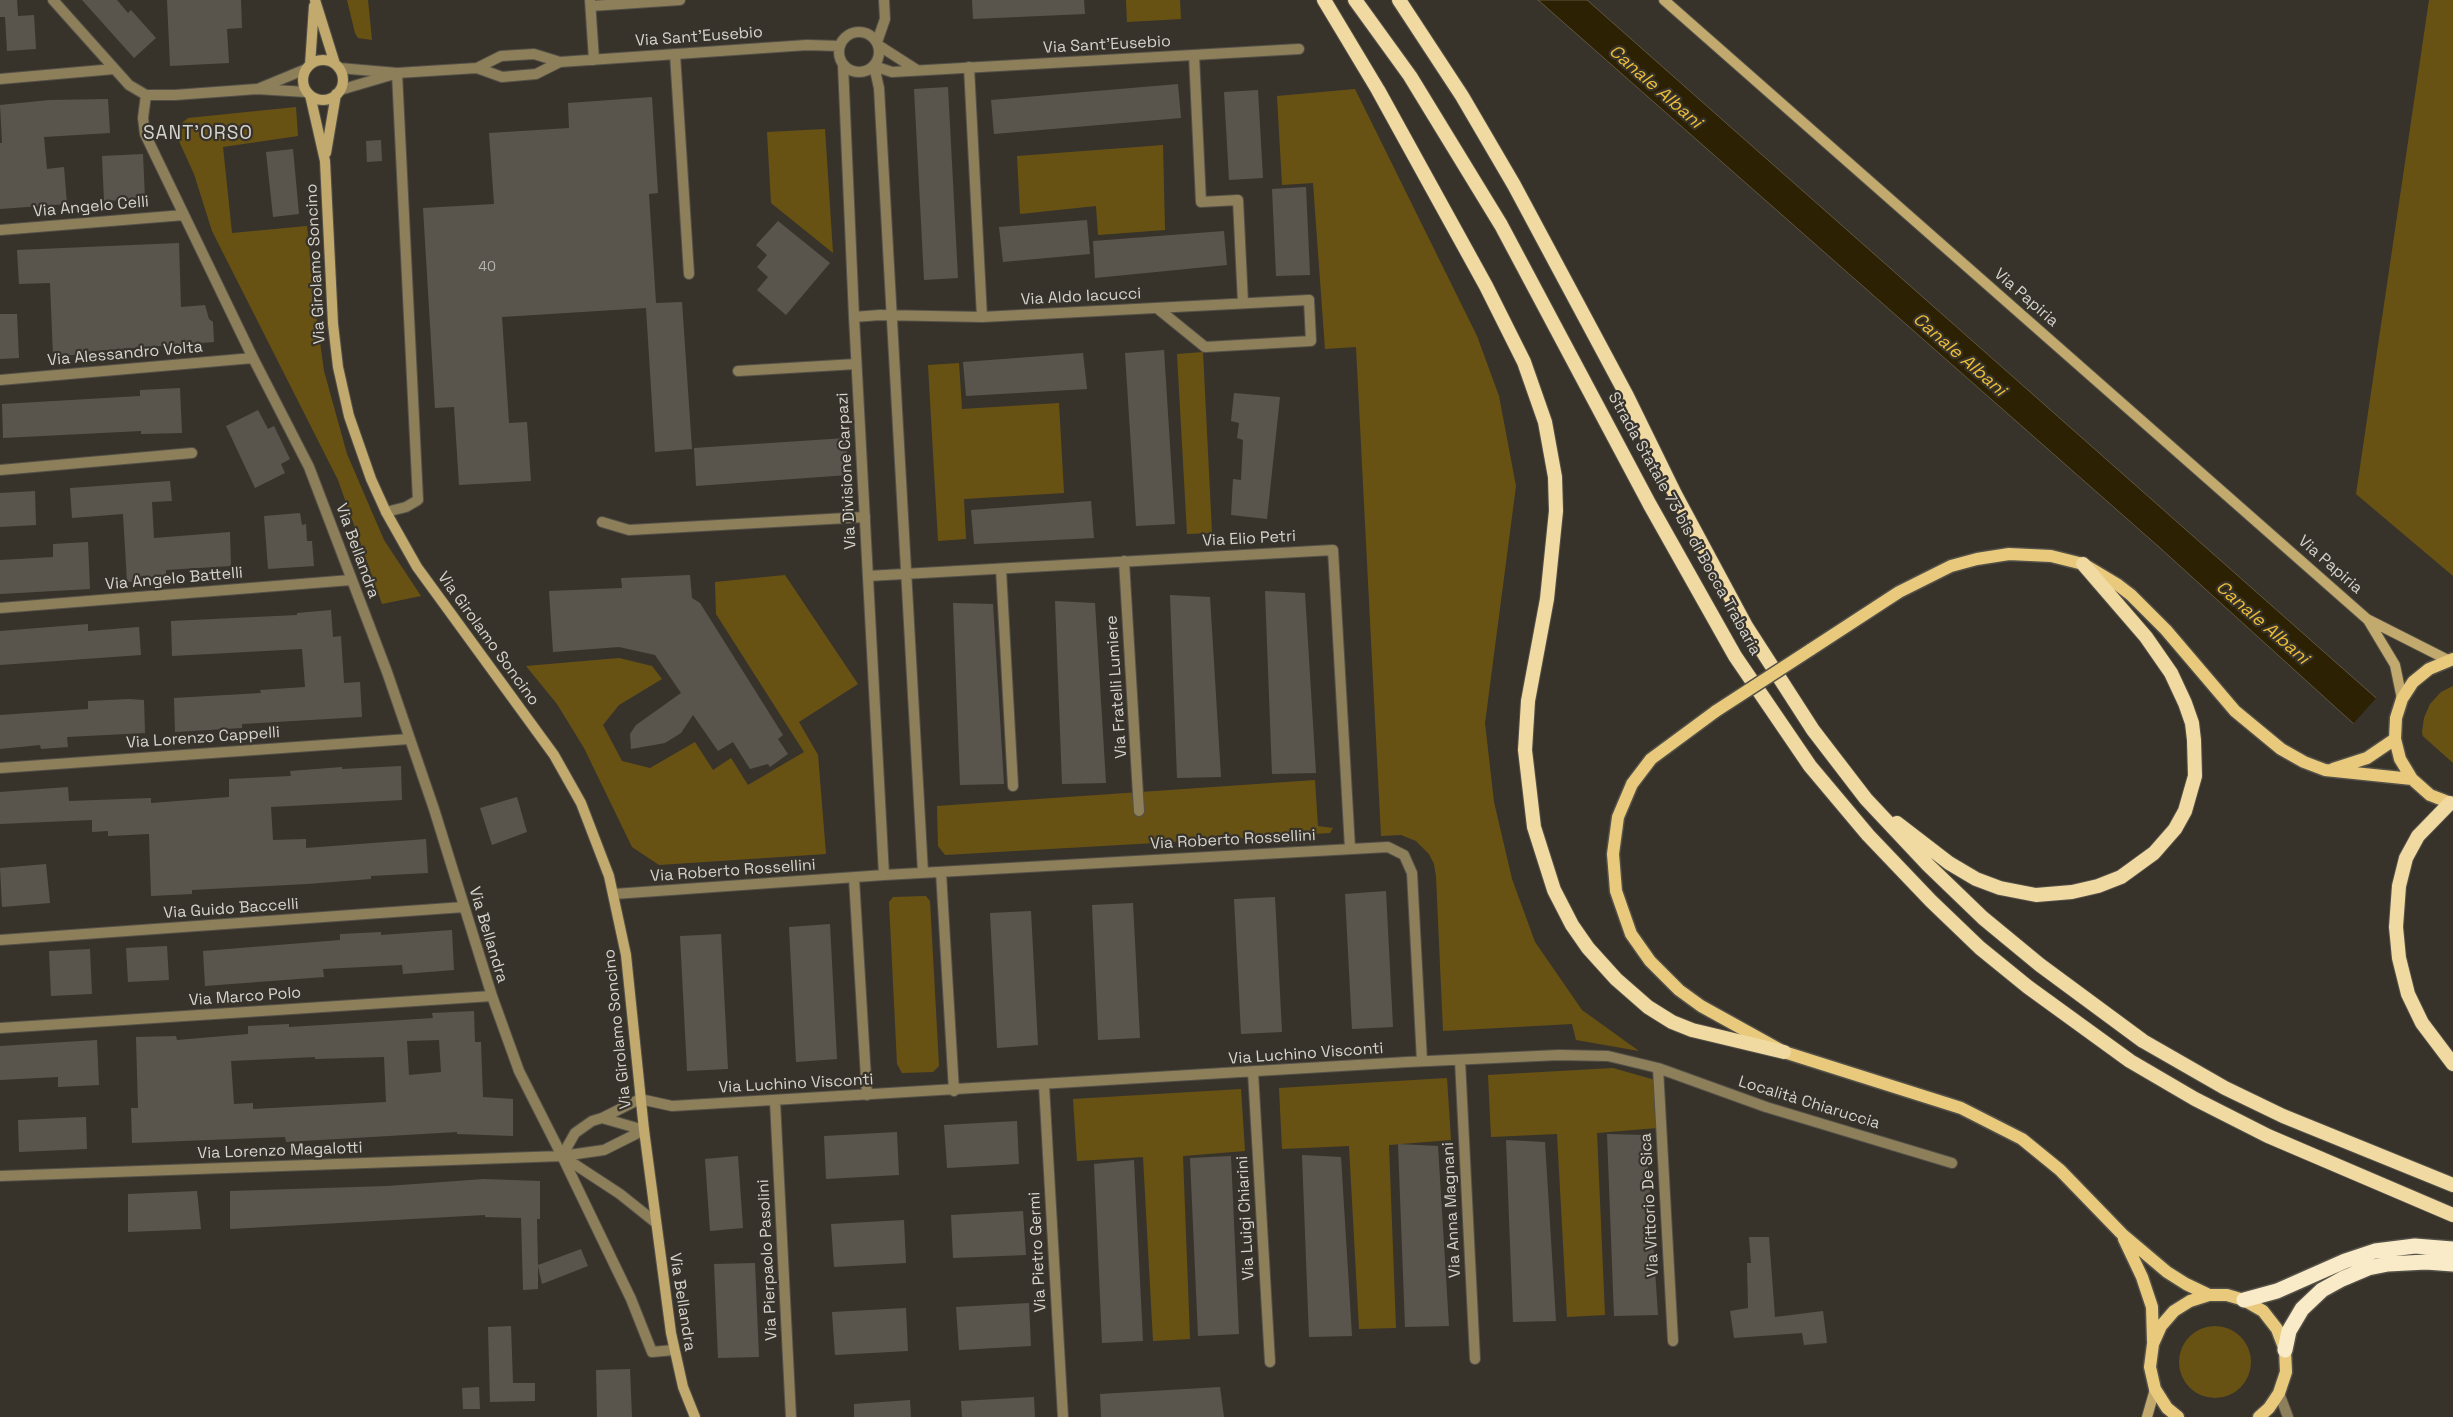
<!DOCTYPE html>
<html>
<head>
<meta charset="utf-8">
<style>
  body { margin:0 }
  canvas { display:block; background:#37332b }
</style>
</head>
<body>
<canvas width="2453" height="1417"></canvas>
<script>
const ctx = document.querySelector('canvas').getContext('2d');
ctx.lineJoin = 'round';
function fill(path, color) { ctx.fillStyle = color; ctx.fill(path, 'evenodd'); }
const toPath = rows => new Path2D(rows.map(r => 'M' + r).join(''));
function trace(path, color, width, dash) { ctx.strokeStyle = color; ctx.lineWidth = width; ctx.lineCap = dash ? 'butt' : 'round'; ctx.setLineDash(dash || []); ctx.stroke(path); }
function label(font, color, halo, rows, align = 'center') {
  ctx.font = font + ' "Space Grotesk",sans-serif'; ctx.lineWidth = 4.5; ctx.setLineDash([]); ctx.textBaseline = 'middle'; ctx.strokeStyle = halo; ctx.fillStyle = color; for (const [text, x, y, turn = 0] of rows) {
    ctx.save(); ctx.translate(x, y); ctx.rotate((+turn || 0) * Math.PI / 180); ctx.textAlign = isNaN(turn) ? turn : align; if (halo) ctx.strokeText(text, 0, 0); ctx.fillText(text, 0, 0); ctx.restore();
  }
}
fill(toPath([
  [347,0,368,0,372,40,358,38,355,33],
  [1126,0,1180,0,1181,19,1127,22],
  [2429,0,2453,0,2453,576,2356,494],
  [1355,89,1477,336,1499,396,1516,486,1485,723,1494,802,1512,879,1535,942,1582,1010,1639,1051,1576,1040,1572,1024,1443,1031,1436,876,1434,864,1429,854,1416,841,1401,835,1381,836,1356,347,1325,349,1313,183,1282,185,1277,96],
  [296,107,298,136,223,147,232,233,307,226,314,299,324,371,347,454,384,540,421,596,382,604,338,480,212,231,194,174,178,139,178,126,188,118],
  [825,129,833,253,771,203,767,132],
  [1163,145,1165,230,1098,235,1096,206,1020,214,1017,156],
  [1203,352,1212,533,1187,534,1177,354],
  [959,363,962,409,1059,403,1064,493,964,499,966,539,938,541,928,365],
  [785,575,858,684,799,722,818,755,826,854,659,865,632,847,584,748,557,704,526,666,619,658,652,666,662,679,619,705,603,725,622,761,650,768,695,742,713,770,731,758,748,785,804,752,716,614,715,582],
  [2453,686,2453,774,2425,747,2422,732,2424,718,2430,704,2441,692],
  [1315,780,1318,826,1333,828,1330,833,945,855,938,846,937,806],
  [926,896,930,901,939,1066,933,1072,902,1073,897,1064,889,902,893,897],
  [1613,1068,1655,1080,1657,1128,1597,1133,1605,1315,1567,1317,1557,1134,1491,1137,1488,1075],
  [1447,1078,1451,1140,1389,1145,1396,1328,1359,1329,1349,1146,1282,1149,1279,1088],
  [1241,1089,1245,1151,1183,1156,1190,1339,1153,1341,1143,1157,1077,1161,1073,1099],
  '2179 1362a36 36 0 1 1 72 0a36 36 0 1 1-72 0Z'
]), '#685213');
const water = toPath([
  [1538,0,1587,0,2453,766,2453,814,2159,547,1538,0]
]);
fill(water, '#2d2103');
trace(water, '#5f5640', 1);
fill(toPath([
  [2378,696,2453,763,2453,816,2352,725]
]), '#37332b');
fill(toPath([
  [0,0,17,0,18,16,34,15,36,49,7,51,5,17,0,17],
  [82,0,117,0,128,13,131,10,156,38,134,58],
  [167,0,241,0,242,28,227,29,229,63,170,66],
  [972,0,1084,0,1085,14,973,19],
  [1178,84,1181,118,994,134,991,100],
  [948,87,958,278,924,280,914,89],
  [1258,90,1263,178,1229,180,1224,92],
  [652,97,658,193,649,194,656,303,682,302,692,449,655,452,646,308,502,317,509,423,527,422,531,481,459,485,454,407,435,408,423,208,494,204,489,133,569,128,568,103],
  [108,99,110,133,44,137,47,169,64,167,67,204,0,209,0,143,2,143,0,105,49,100],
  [381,140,382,161,367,162,366,141],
  [293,149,299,214,273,217,266,152],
  [143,154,145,199,104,201,102,156],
  [1306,187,1310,275,1276,276,1272,189],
  [1087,220,1090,254,1003,262,999,227],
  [778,221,830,263,786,315,757,290,768,277,757,267,767,255,756,245],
  [1224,231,1227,265,1095,278,1093,241],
  [179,243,181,307,205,305,209,319,213,322,214,342,94,351,94,354,53,356,50,283,19,284,17,250],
  [0,314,17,314,19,358,0,359],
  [1164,350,1175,524,1136,526,1125,353],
  [1083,353,1087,389,966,396,963,362],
  [180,388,182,433,141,434,141,431,3,438,2,404,140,396,140,390],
  [1234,393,1280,397,1267,519,1231,515,1233,479,1241,480,1243,440,1237,438,1239,423,1231,421],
  [258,410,268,429,274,426,290,459,281,464,285,473,255,488,226,426],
  [846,438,848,475,696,486,694,448],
  [170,481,172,501,152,502,154,538,230,532,231,566,166,570,166,580,127,582,123,514,72,518,70,488],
  [35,491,36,525,0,527,0,493],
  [1091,501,1094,538,974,544,971,510],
  [300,513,302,525,306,524,307,541,312,541,314,566,268,569,264,516],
  [88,542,90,589,0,594,0,560,53,557,53,544],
  [690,575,692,598,700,603,783,735,778,739,788,754,770,767,768,764,750,769,733,742,718,751,693,715,681,733,665,743,631,749,630,734,636,725,681,693,655,655,619,647,553,652,549,591,622,588,621,578],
  [1265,591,1305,593,1316,773,1272,774],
  [1170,595,1210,597,1221,777,1177,778],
  [1055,601,1095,603,1106,783,1062,784],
  [953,603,993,604,1004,784,960,785],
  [331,610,333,637,341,636,344,683,360,682,362,717,242,724,242,728,175,732,174,698,261,693,260,690,305,687,302,649,172,656,171,621,297,615,297,613],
  [88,624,88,631,139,627,141,655,0,665,0,631],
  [129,699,144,700,145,733,67,737,68,747,41,749,40,745,0,749,0,715,88,709,88,701],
  [401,766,402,800,271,807,273,840,306,839,306,848,426,839,428,873,371,876,371,879,307,884,192,890,192,894,151,896,149,834,108,836,108,831,92,832,92,820,0,824,0,792,68,787,69,801,151,798,151,803,229,797,229,779,291,776,290,771,342,767,342,769],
  [517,797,527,832,492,845,480,808],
  [46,864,50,903,2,907,0,868],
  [1386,891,1393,1027,1352,1029,1345,894],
  [1275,897,1282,1032,1241,1034,1234,899],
  [1133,903,1140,1038,1098,1040,1092,905],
  [1031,911,1038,1045,997,1048,990,913],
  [830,924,837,1059,796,1062,789,927],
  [452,930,454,970,403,974,402,965,323,969,324,977,205,986,203,951,340,940,340,934,381,932,381,935],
  [721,934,728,1069,687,1071,680,936],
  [167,946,169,980,128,982,126,948],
  [90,949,92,994,51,996,49,951],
  [474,1011,475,1042,481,1042,483,1097,513,1099,513,1136,457,1134,457,1132,286,1142,285,1137,132,1143,131,1108,138,1108,136,1037,176,1036,177,1040,248,1034,248,1026,289,1024,289,1027,371,1022,433,1018,432,1013],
  [439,1040,441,1072,409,1075,407,1041],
  [315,1057,315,1059,384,1057,386,1102,253,1109,253,1103,234,1104,231,1061],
  [97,1040,99,1085,58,1087,58,1077,0,1080,0,1046],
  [86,1117,87,1149,19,1152,18,1120],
  [1017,1121,1019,1164,947,1168,944,1125],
  [897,1132,899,1175,826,1179,824,1136],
  [1607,1134,1646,1135,1658,1315,1614,1316],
  [1506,1140,1545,1142,1556,1321,1513,1322],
  [1398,1144,1438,1146,1449,1326,1405,1327],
  [1302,1155,1341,1157,1352,1336,1309,1337],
  [738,1156,743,1228,710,1231,705,1159],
  [1231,1156,1239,1334,1198,1336,1190,1158],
  [1134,1160,1143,1341,1102,1343,1094,1164],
  [484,1179,540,1181,540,1219,537,1219,538,1265,581,1249,588,1266,542,1284,538,1266,538,1289,523,1290,521,1218,485,1217,485,1215,230,1229,230,1191,387,1186],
  [197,1191,201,1229,128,1232,128,1194],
  [1023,1211,1026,1255,953,1258,951,1215],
  [904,1220,906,1263,834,1267,831,1224],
  [1749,1237,1769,1237,1775,1317,1823,1311,1827,1343,1804,1345,1802,1333,1734,1338,1730,1311,1748,1308,1747,1263,1751,1263],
  [755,1263,759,1357,718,1358,714,1264],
  [1029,1303,1031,1346,959,1350,956,1307],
  [906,1308,908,1351,835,1355,832,1312],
  [511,1326,513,1383,535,1383,535,1401,490,1402,488,1327],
  [630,1369,632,1417,597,1417,596,1370],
  [479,1387,480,1409,463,1409,462,1388],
  [1220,1387,1224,1417,1101,1417,1100,1394],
  [1034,1397,1035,1417,962,1417,961,1401],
  [910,1400,911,1417,854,1417,854,1404]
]), '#59554c');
const service = toPath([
  [591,6,680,0],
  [675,54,689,274],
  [1194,55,1201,202,1238,200,1243,303],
  [969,67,982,317],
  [1157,308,1205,347,1311,341,1309,300],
  [738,371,856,364],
  [386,512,406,507,418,500,397,73],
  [602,522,629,530,865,517],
  [1001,569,1013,786],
  [562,1156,631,1299,652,1352,674,1350]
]);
const minor = toPath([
  [53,0,129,85,146,95,175,95,257,89,306,92],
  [590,0,594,60],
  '839 52a20 20 0 1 1 40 0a20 20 0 1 1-40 0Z',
  [877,42,885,19,884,0],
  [878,45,917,70],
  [843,65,854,317,884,875],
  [874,66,879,88,923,873],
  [874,66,892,72,1299,49],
  [339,68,397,73,477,68,502,77,536,74,560,62],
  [477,68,501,56,534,54,560,62,807,45,840,46],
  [0,79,114,69],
  [260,88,306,69],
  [340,90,391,75],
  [146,95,143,118,145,134,253,358,309,467,387,672,434,809,492,996,519,1071,562,1156,620,1194,655,1222],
  [0,230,184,215],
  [854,317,880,315,982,317,1309,300],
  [0,380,253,358],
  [0,470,192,453],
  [1124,561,1139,811],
  [868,576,1333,550,1350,848],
  [0,608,351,580],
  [0,768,409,739],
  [941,872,954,1091],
  [854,878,867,1095],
  [614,894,884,875,1388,847,1404,855,1412,873,1422,1061],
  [0,940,464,907],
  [0,1028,492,996],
  [1460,1060,1475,1359],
  [1658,1068,1673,1341],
  [1253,1072,1270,1362],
  [1044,1085,1063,1417],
  [775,1101,791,1417],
  [602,1118,640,1099,672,1106,1407,1062,1559,1055,1608,1056,1658,1068,1766,1107,1952,1163],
  [562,1156,575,1133,592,1121,602,1118,644,1130],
  [0,1176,562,1156,604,1150,644,1130],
  [2279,1393,2288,1417]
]);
const secondary = toPath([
  [315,0,335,64],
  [1664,0,2367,619,2448,660],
  '303 80a20 20 0 1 1 40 0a20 20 0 1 1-40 0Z',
  [310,65,314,6],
  [310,95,325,161,333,324,338,367,349,416,371,479,386,512,417,567,554,755,581,803,609,876,626,955,644,1130,671,1333,683,1387,695,1417],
  [326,153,336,94],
  [2368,620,2395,665,2402,699],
  [2147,1417,2155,1389]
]);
const primary = toPath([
  [1810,650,1899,592,1951,566,1977,559,2009,554,2051,556,2083,564,2118,585,2131,595,2166,630,2235,711,2281,749,2304,762,2325,770,2412,779],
  [2453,659,2429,669,2413,682,2402,699,2396,718,2395,739,2400,759,2412,779,2430,795,2453,804],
  [1716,711,1651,759,1632,784,1618,817,1613,854,1616,891,1631,934,1650,961,1679,990,1701,1006,1784,1052,1961,1108,2022,1139,2060,1170,2122,1234,2167,1272,2186,1284,2209,1295],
  [2333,769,2367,758,2395,739],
  [2124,1239,2142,1277,2152,1307,2153,1341],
  [2178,1417,2167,1408,2155,1389,2150,1367,2153,1344,2161,1326,2174,1311,2190,1301,2209,1295,2227,1295,2244,1300,2263,1311,2277,1329,2285,1350,2286,1372,2279,1393,2269,1408,2259,1417]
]);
const trunk = toPath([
  [1324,0,1378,90,1486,286,1524,362,1545,422,1555,477,1556,511,1547,599,1528,701,1525,750,1534,827,1554,890,1572,925,1588,948,1616,979,1648,1007,1672,1022,1692,1030,1784,1052],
  [1355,0,1410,76,1501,225,1650,505,1735,656,1810,766,1868,835,1931,901,1980,948,2028,987,2130,1061,2195,1099,2268,1136,2453,1215],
  [1399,0,1462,96,1514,185,1627,396,1675,494,1746,626,1813,730,1866,799,1928,865,1983,918,2040,965,2143,1041,2225,1088,2283,1116,2453,1185],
  [2450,803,2418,836,2406,858,2399,886,2396,927,2399,958,2408,994,2422,1023,2453,1064],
  [1897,823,1949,863,1976,879,2000,888,2036,895,2072,892,2098,886,2121,877,2154,853,2175,829,2185,811,2195,776,2194,740,2192,723,2185,703,2171,673,2146,637,2083,564]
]);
const motorway = toPath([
  [2244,1300,2277,1291,2345,1261,2375,1251,2415,1246,2453,1249],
  [2285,1350,2289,1331,2302,1309,2322,1290,2342,1279,2368,1268,2388,1264,2426,1262,2453,1264]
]);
trace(service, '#535048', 12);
trace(minor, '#535048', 12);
trace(secondary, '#535048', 12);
trace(primary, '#535048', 15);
trace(trunk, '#535048', 16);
trace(motorway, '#535048', 18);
trace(service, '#8e7f5b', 10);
trace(minor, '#8e7f5b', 10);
trace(secondary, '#c2aa6e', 10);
trace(primary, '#e9ca7c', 12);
trace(trunk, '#f1daa2', 14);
trace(motorway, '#f9ebc8', 15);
const primaryBridge = toPath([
  [1716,711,1810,650]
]);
trace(primaryBridge, '#535048', 15, []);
trace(primaryBridge, '#e9ca7c', 12);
label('14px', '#b6b4ae', null, [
  ["40",487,267]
]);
label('16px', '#d5d3ce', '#37332b', [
  ["Via Sant'Eusebio",699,37,-4],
  ["Via Sant'Eusebio",1107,45,-3],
  ["Via Angelo Celli",91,207,-5],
  ["Via Girolamo Soncino",316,264,-93],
  ["Via Aldo Iacucci",1081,297,-3],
  ["Via Papiria",2026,298,41],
  ["Via Alessandro Volta",125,354,-5],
  ["Via Divisione Carpazi",847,471,-93],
  ["Strada Statale 73 bis di Bocca Trabaria",1684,524,61],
  ["Via Elio Petri",1249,539,-3],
  ["Via Bellandra",357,551,70],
  ["Via Papiria",2330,565,41],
  ["Via Angelo Battelli",174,579,-5],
  ["Via Girolamo Soncino",488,639,54],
  ["Via Fratelli Lumiere",1117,687,-94],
  ["Via Lorenzo Cappelli",203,738,-4],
  ["Via Roberto Rossellini",1233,840,-3],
  ["Via Roberto Rossellini",733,871,-4],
  ["Via Guido Baccelli",231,909,-4],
  ["Via Bellandra",488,935,73],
  ["Via Marco Polo",245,997,-4],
  ["Via Girolamo Soncino",618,1029,-96],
  ["Via Luchino Visconti",1306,1054,-4],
  ["Via Luchino Visconti",796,1084,-3],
  ["Località Chiaruccia",1809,1103,17],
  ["Via Lorenzo Magalotti",280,1151,-2],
  ["Via Vittorio De Sica",1650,1205,-93],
  ["Via Anna Magnani",1452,1210,-93],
  ["Via Luigi Chiarini",1246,1218,-93],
  ["Via Pietro Germi",1038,1252,-93],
  ["Via Pierpaolo Pasolini",768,1260,-93],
  ["Via Bellandra",682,1302,81]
]);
label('italic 18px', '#ecbd37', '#37332b', [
  ["Canale Albani",1655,87,41],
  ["Canale Albani",1959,355,41],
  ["Canale Albani",2262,623,41]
]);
ctx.letterSpacing = '1px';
label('19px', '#d5d3ce', '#37332b', [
  ["SANT'ORSO",198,134]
]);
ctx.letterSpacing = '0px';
</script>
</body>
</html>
